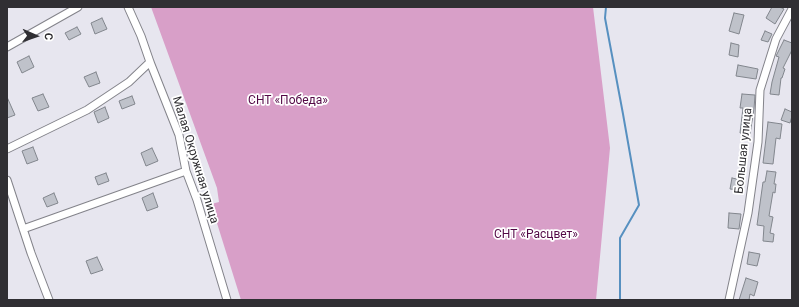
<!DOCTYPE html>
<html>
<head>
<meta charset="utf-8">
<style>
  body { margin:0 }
  #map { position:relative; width:799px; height:307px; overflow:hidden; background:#e7e6ef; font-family:Roboto,sans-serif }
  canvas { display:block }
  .frame { position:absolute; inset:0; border:8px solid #302f33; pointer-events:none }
  .north { position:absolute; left:16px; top:16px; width:40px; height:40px; -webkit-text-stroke:3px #fff; paint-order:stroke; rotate:92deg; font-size:11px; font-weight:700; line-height:16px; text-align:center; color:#302f33 }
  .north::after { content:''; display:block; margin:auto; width:14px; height:18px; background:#302f33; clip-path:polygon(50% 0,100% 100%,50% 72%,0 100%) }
</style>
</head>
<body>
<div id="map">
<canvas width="799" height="307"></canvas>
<div class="frame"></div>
<div class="north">С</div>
</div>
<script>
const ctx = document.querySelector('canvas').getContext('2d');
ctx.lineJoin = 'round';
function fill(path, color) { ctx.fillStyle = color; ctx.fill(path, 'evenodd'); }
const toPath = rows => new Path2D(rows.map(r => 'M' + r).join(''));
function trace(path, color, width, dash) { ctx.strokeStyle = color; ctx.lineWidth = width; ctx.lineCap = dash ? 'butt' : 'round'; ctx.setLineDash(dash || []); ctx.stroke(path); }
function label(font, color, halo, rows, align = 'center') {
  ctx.font = font + ' Roboto,sans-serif'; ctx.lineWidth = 3.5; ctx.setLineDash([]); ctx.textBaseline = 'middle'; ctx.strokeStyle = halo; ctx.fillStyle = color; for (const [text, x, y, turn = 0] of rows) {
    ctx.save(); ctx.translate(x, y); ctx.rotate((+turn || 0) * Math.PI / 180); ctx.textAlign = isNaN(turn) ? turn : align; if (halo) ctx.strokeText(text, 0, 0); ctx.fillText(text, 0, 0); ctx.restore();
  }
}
fill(toPath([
  [151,7,593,7,610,148,596,300,241,300,211,204,219,202,217,188]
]), '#d89fc8');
trace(toPath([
  [606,7,605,18,623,114,639,205,620,238,620,300]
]), '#5790c0', 2);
const building = toPath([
  [772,7,780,7,784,9,775,24,766,18,772,7],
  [734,13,744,15,739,34,729,31,734,13],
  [102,18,107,29,95,34,91,23,102,18],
  [77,27,81,34,69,40,65,33,77,27],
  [765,31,772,34,768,42,761,40,765,31],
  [784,40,792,43,792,50,783,68,785,69,782,78,781,78,779,95,770,94,772,82,779,57,776,56,784,40],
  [731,43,739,45,738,57,729,55,731,43],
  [29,56,34,67,22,73,17,62,29,56],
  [738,65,758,69,756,79,736,76,738,65],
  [96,72,100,83,89,87,84,77,96,72],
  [43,94,49,107,38,111,32,98,43,94],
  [742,94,755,95,754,109,750,134,740,133,743,108,740,108,742,94],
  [132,96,135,104,122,109,119,101,132,96],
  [7,97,15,115,7,118,7,97],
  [105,107,109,118,98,123,94,112,105,107],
  [785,109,792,112,792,116,790,123,781,120,785,109],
  [768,122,782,124,780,139,776,138,773,164,763,163,768,122],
  [33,147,38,160,27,164,22,151,33,147],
  [152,148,158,161,146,166,141,153,152,148],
  [767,171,776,172,774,184,776,184,775,193,773,192,769,216,773,217,770,233,774,234,773,242,763,241,764,226,757,225,763,182,765,182,767,171],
  [106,173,109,181,98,185,95,177,106,173],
  [732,178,741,180,740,190,730,189,732,178],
  [54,193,58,203,47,207,43,198,54,193],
  [153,193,158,207,147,211,142,198,153,193],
  [729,213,741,214,739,229,728,228,729,213],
  [749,252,760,254,757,266,747,264,749,252],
  [97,257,103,270,91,274,86,261,97,257],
  [746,278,758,282,754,296,750,294,749,300,739,300,746,278]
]);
fill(building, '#bfc2ca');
trace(building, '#82868d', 1);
const street = toPath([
  [128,7,141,36,150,62,179,135,186,171,197,200,227,300],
  [7,47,78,7],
  [7,149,87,110,129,82,150,62],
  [7,180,31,253,49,300],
  [23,229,186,171],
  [729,300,748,213,758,142,760,90,776,39,792,9]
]);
trace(street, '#83838a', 9);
trace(street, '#fff', 7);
label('12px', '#530846', '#fff', [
  ["СНТ «Победа»",288,101],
  ["СНТ «Расцвет»",536,235]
]);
label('12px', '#302f33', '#fff', [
  ["Большая улица",744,151,-84],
  ["Малая Окружная улица",195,160,73]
]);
</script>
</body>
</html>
